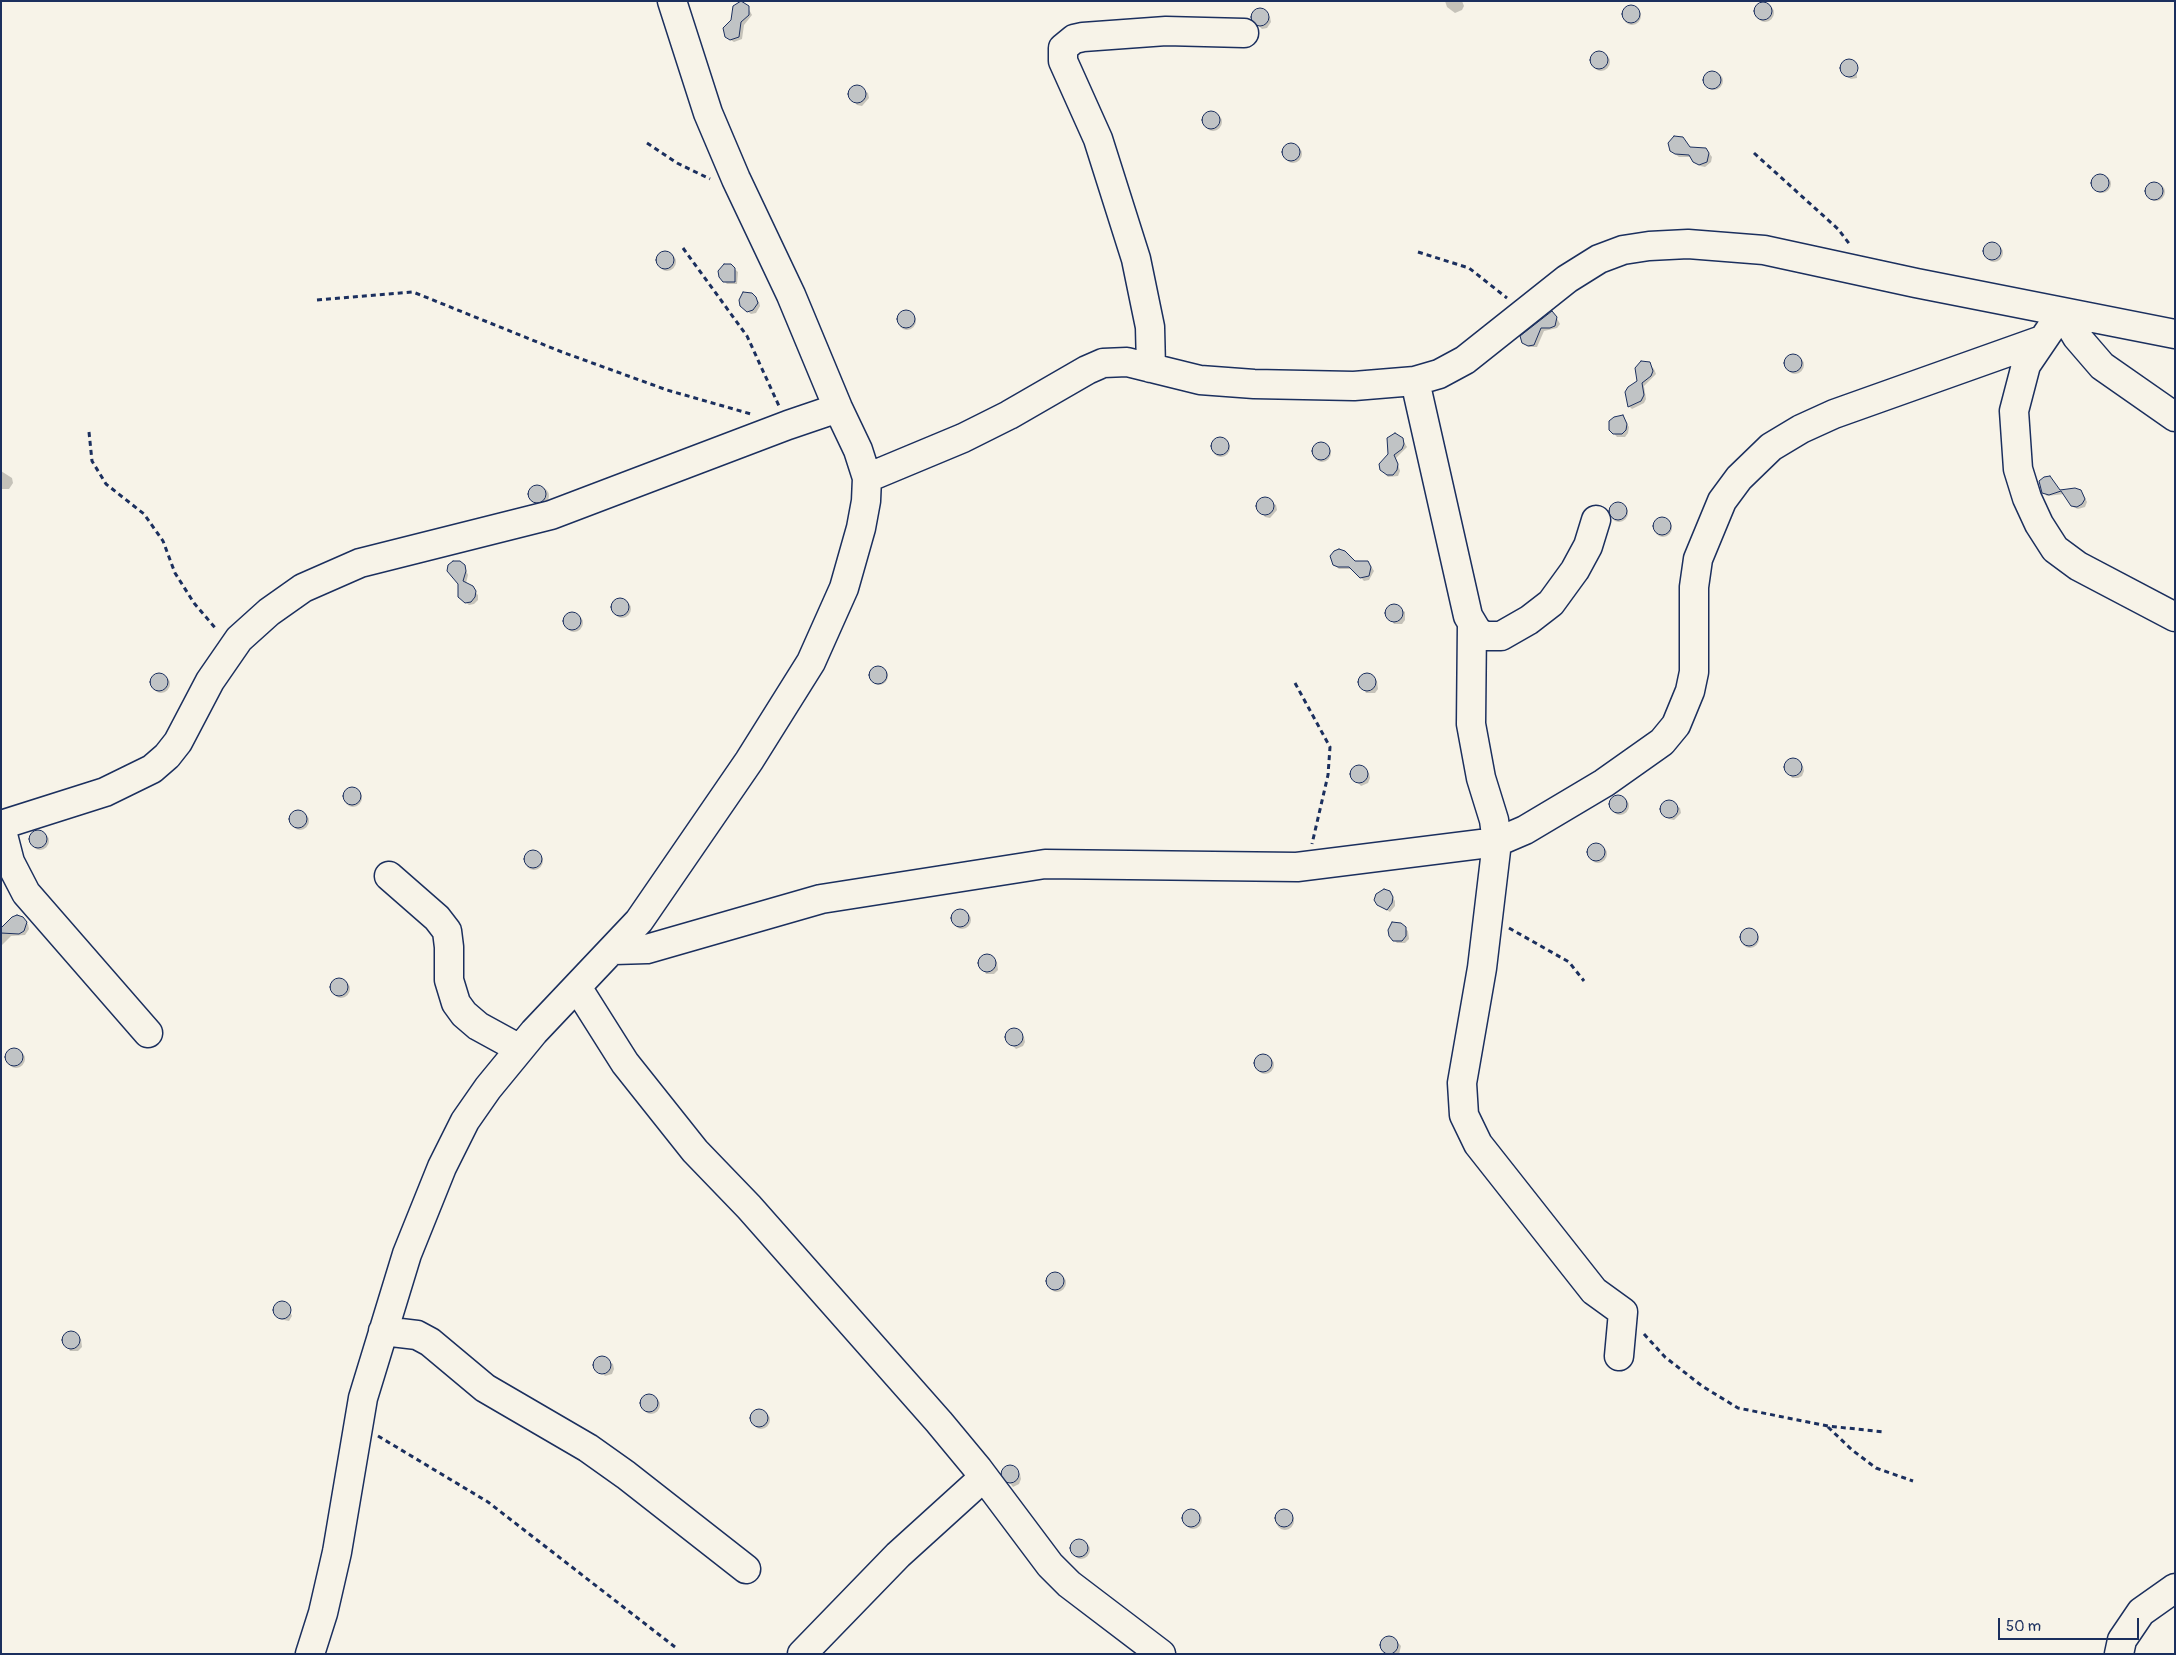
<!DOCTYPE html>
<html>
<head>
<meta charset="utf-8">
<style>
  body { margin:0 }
  #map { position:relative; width:2176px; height:1655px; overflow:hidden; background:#f7f3e8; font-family:Pangolin,sans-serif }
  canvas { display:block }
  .frame { position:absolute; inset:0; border:2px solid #1b2f5e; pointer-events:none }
  .scale { position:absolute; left:1998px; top:1618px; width:141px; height:22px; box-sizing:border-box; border:2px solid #1b2f5e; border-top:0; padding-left:6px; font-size:15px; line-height:18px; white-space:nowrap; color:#1b2f5e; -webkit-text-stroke:4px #f7f3e8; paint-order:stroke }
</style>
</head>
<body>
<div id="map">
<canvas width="2176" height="1655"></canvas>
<div class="frame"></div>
<div class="scale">50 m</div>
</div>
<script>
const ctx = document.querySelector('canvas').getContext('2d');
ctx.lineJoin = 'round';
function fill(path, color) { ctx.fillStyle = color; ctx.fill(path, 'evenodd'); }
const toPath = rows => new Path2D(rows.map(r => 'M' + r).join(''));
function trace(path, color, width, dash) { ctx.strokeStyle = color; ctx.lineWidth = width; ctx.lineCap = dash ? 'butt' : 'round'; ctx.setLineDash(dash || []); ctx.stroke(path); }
fill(toPath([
  [1445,1,1462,1,1464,6,1462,10,1455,13,1447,7],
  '1756 13a9 9 0 1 1 18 0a9 9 0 1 1-18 0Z',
  [746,4,752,15,744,25,742,39,734,42,729,39],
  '1623 16a9 9 0 1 1 18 0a9 9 0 1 1-18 0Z',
  [1257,10,1262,10,1270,17,1271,22,1267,28,1262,29,1252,19],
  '1592 62a9 9 0 1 1 18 0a9 9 0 1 1-18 0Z',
  [1852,60,1856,63,1857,78,1851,79,1843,74,1841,66,1844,61],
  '1705 81a9 9 0 1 1 18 0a9 9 0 1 1-18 0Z',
  [857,86,868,93,869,98,862,106,857,105,849,95,850,90],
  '1204 122a9 9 0 1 1 18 0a9 9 0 1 1-18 0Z',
  '1284 154a9 9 0 1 1 18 0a9 9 0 1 1-18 0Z',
  [1690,148,1706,149,1712,157,1711,162,1705,167,1700,166,1692,157,1679,157,1671,151],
  '2093 184a9 9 0 1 1 18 0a9 9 0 1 1-18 0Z',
  '2147 192a9 9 0 1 1 18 0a9 9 0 1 1-18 0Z',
  '1985 253a9 9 0 1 1 18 0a9 9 0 1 1-18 0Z',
  '658 262a9 9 0 1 1 18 0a9 9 0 1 1-18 0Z',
  [730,265,738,272,737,284,727,284,720,277],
  [751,294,759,302,760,306,756,313,751,314,744,309],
  '898 321a9 9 0 1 1 18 0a9 9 0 1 1-18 0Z',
  [1554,313,1560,324,1557,328,1544,331,1537,347,1529,347,1526,344],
  '1786 365a9 9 0 1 1 18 0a9 9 0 1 1-18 0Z',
  [1641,362,1647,362,1654,369,1656,374,1644,386,1646,399,1644,403,1632,409,1629,406,1639,382,1636,371],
  [1622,417,1629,427,1628,433,1625,437,1617,437,1610,429],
  '1212 448a9 9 0 1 1 18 0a9 9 0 1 1-18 0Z',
  [1402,439,1407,447,1396,458,1400,471,1398,476,1388,477,1380,467],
  '1313 453a9 9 0 1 1 18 0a9 9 0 1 1-18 0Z',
  [1,471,12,478,13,483,9,489,1,489],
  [2053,481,2061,492,2078,490,2083,494,2087,502,2085,507,2078,509,2073,507,2064,494,2047,496,2044,493],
  '531 496a9 9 0 1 1 18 0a9 9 0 1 1-18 0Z',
  [1265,498,1276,505,1277,510,1270,518,1265,517,1257,506,1258,502],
  '1610 513a9 9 0 1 1 18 0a9 9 0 1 1-18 0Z',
  '1654 528a9 9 0 1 1 18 0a9 9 0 1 1-18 0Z',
  [1354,562,1367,563,1371,566,1374,571,1369,580,1364,581,1353,569,1339,569,1336,566],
  [464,566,468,575,466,583,478,595,478,600,474,604,469,605,459,597],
  '613 609a9 9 0 1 1 18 0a9 9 0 1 1-18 0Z',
  [1397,606,1405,612,1405,620,1402,624,1394,624,1386,611,1389,607],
  '565 623a9 9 0 1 1 18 0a9 9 0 1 1-18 0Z',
  '870 676a9 9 0 1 1 18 0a9 9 0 1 1-18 0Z',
  [1370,674,1377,681,1378,689,1375,693,1366,693,1359,680,1362,676],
  '152 684a9 9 0 1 1 18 0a9 9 0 1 1-18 0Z',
  [1793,758,1803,766,1804,771,1802,776,1798,778,1792,778,1785,768,1788,760],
  [1359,766,1369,773,1370,778,1368,783,1361,786,1351,775,1352,770],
  '344 798a9 9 0 1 1 18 0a9 9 0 1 1-18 0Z',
  '1611 806a9 9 0 1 1 18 0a9 9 0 1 1-18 0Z',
  [1670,801,1680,808,1681,813,1674,820,1669,819,1661,809,1662,804],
  '291 821a9 9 0 1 1 18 0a9 9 0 1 1-18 0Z',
  '31 841a9 9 0 1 1 18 0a9 9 0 1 1-18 0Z',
  '1589 854a9 9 0 1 1 18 0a9 9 0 1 1-18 0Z',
  '525 861a9 9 0 1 1 18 0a9 9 0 1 1-18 0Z',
  [1392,896,1395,901,1395,906,1390,912,1378,905],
  '953 920a9 9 0 1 1 18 0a9 9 0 1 1-18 0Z',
  [20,917,28,924,29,929,25,935,11,936,1,946,1,929],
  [1400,924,1408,931,1409,939,1405,943,1397,943,1394,940],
  '1741 939a9 9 0 1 1 18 0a9 9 0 1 1-18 0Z',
  [989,955,997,962,998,970,994,974,986,974,979,961,982,957],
  '332 989a9 9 0 1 1 18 0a9 9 0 1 1-18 0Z',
  [1014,1029,1024,1037,1025,1042,1023,1046,1016,1049,1006,1038,1007,1033],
  '7 1059a9 9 0 1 1 18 0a9 9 0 1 1-18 0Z',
  '1256 1065a9 9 0 1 1 18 0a9 9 0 1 1-18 0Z',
  '1048 1283a9 9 0 1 1 18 0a9 9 0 1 1-18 0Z',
  [282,1302,287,1304,292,1316,289,1321,279,1319,273,1311,275,1306],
  [73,1333,81,1339,82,1347,78,1351,70,1351,63,1338,65,1334],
  [602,1357,613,1364,614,1369,612,1374,605,1376,594,1365,595,1360],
  '642 1405a9 9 0 1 1 18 0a9 9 0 1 1-18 0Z',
  '752 1420a9 9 0 1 1 18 0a9 9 0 1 1-18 0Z',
  [1007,1467,1012,1468,1020,1474,1021,1479,1019,1484,1013,1487,1002,1473],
  '1184 1520a9 9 0 1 1 18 0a9 9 0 1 1-18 0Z',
  '1276 1521a9 9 0 1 1 18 0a9 9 0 1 1-18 0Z',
  '1072 1550a9 9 0 1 1 18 0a9 9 0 1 1-18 0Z',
  [1389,1637,1394,1638,1401,1646,1399,1654,1386,1654,1383,1651,1382,1640]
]), '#0003');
const building = toPath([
  [741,1,749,6,749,15,741,22,739,37,730,40,725,37,723,28,731,20,733,6,741,1],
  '1754 11a9 9 0 1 1 18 0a9 9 0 1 1-18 0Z',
  '1622 14a9 9 0 1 1 18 0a9 9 0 1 1-18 0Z',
  '1251 17a9 9 0 1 1 18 0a9 9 0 1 1-18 0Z',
  '1590 60a9 9 0 1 1 18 0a9 9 0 1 1-18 0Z',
  '1840 68a9 9 0 1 1 18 0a9 9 0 1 1-18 0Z',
  '1703 80a9 9 0 1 1 18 0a9 9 0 1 1-18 0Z',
  '848 94a9 9 0 1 1 18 0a9 9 0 1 1-18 0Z',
  '1202 120a9 9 0 1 1 18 0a9 9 0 1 1-18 0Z',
  [1674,136,1683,137,1690,147,1706,148,1709,153,1707,162,1699,165,1693,162,1689,155,1675,154,1670,151,1668,143,1674,136],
  '1282 152a9 9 0 1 1 18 0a9 9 0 1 1-18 0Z',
  '2091 183a9 9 0 1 1 18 0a9 9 0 1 1-18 0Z',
  '2145 191a9 9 0 1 1 18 0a9 9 0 1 1-18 0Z',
  '1983 251a9 9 0 1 1 18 0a9 9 0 1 1-18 0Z',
  '656 260a9 9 0 1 1 18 0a9 9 0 1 1-18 0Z',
  [724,264,731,264,735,268,735,282,723,282,719,277,718,271,724,264],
  [743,292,752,293,756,297,758,303,753,310,747,312,740,306,739,300,743,292],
  '897 319a9 9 0 1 1 18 0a9 9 0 1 1-18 0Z',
  [1552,311,1557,317,1555,326,1550,328,1541,328,1534,345,1528,346,1522,343,1520,336,1552,311],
  '1784 363a9 9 0 1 1 18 0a9 9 0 1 1-18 0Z',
  [1641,361,1650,362,1653,371,1651,376,1642,383,1644,395,1641,401,1628,407,1625,392,1628,387,1637,381,1635,368,1641,361],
  [1623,415,1627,424,1626,430,1622,434,1613,434,1609,430,1609,421,1614,417,1623,415],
  [1395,433,1403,438,1404,444,1402,449,1394,455,1398,464,1397,470,1393,475,1387,475,1380,470,1379,464,1388,454,1387,438,1395,433],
  '1211 446a9 9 0 1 1 18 0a9 9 0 1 1-18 0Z',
  '1312 451a9 9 0 1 1 18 0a9 9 0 1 1-18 0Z',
  [2050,476,2060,490,2075,488,2081,490,2085,499,2082,504,2077,507,2071,506,2061,491,2049,495,2042,493,2039,481,2044,477,2050,476],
  '528 494a9 9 0 1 1 18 0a9 9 0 1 1-18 0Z',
  '1256 506a9 9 0 1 1 18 0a9 9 0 1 1-18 0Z',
  '1609 511a9 9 0 1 1 18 0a9 9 0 1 1-18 0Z',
  '1653 526a9 9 0 1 1 18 0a9 9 0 1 1-18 0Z',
  [1339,549,1345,551,1355,561,1368,561,1371,567,1369,576,1360,578,1349,567,1338,567,1333,565,1330,556,1334,551,1339,549],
  [453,561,460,561,465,565,466,571,463,581,473,586,476,591,475,597,471,602,465,603,458,597,458,584,447,571,448,565,453,561],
  '611 607a9 9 0 1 1 18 0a9 9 0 1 1-18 0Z',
  '1385 613a9 9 0 1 1 18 0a9 9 0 1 1-18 0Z',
  '563 621a9 9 0 1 1 18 0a9 9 0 1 1-18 0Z',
  '869 675a9 9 0 1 1 18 0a9 9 0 1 1-18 0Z',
  '1358 682a9 9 0 1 1 18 0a9 9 0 1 1-18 0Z',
  '150 682a9 9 0 1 1 18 0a9 9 0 1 1-18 0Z',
  '1784 767a9 9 0 1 1 18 0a9 9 0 1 1-18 0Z',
  '1350 774a9 9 0 1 1 18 0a9 9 0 1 1-18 0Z',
  '343 796a9 9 0 1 1 18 0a9 9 0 1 1-18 0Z',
  '1609 804a9 9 0 1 1 18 0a9 9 0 1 1-18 0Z',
  '1660 809a9 9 0 1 1 18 0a9 9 0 1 1-18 0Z',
  '289 819a9 9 0 1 1 18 0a9 9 0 1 1-18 0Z',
  '29 839a9 9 0 1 1 18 0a9 9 0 1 1-18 0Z',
  '1587 852a9 9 0 1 1 18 0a9 9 0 1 1-18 0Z',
  '524 859a9 9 0 1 1 18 0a9 9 0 1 1-18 0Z',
  [1384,889,1390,891,1393,897,1392,903,1387,910,1377,905,1374,900,1376,894,1384,889],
  '951 918a9 9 0 1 1 18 0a9 9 0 1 1-18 0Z',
  [17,915,23,917,27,922,24,931,19,934,1,933,1,928,12,917,17,915],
  [1392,922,1401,923,1406,927,1406,936,1402,941,1393,941,1389,936,1388,930,1392,922],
  '1740 937a9 9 0 1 1 18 0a9 9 0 1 1-18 0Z',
  '978 963a9 9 0 1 1 18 0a9 9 0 1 1-18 0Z',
  '330 987a9 9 0 1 1 18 0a9 9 0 1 1-18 0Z',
  '1005 1037a9 9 0 1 1 18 0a9 9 0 1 1-18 0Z',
  '5 1057a9 9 0 1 1 18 0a9 9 0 1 1-18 0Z',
  '1254 1063a9 9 0 1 1 18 0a9 9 0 1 1-18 0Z',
  '1046 1281a9 9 0 1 1 18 0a9 9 0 1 1-18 0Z',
  '273 1310a9 9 0 1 1 18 0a9 9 0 1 1-18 0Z',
  '62 1340a9 9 0 1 1 18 0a9 9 0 1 1-18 0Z',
  '593 1365a9 9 0 1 1 18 0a9 9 0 1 1-18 0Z',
  '640 1403a9 9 0 1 1 18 0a9 9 0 1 1-18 0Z',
  '750 1418a9 9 0 1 1 18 0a9 9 0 1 1-18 0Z',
  '1001 1474a9 9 0 1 1 18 0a9 9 0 1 1-18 0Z',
  '1182 1518a9 9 0 1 1 18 0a9 9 0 1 1-18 0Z',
  '1275 1518a9 9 0 1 1 18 0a9 9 0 1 1-18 0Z',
  '1070 1548a9 9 0 1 1 18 0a9 9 0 1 1-18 0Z',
  '1380 1645a9 9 0 1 1 18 0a9 9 0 1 1-18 0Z'
]);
fill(building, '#c0c3c5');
trace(building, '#1b2f5e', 1);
const minor = toPath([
  [1151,368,1150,327,1136,259,1098,139,1063,61,1063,48,1074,39,1083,37,1166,31,1244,33],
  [1415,381,1468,616,1477,631,1485,636,1501,636,1529,620,1551,603,1575,570,1588,546,1596,520],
  [2175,417,2102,366,2077,337,2062,312,2026,365,2014,411,2018,469,2027,498,2039,524,2055,549,2078,566,2175,617],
  [867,478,963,438,1009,415,1087,370,1103,363,1127,362,1200,380,1254,384,1354,386,1415,381,1439,374,1465,360,1567,279,1599,259,1623,250,1649,246,1688,244,1764,250,1916,283,2175,334],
  [1472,624,1471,724,1481,778,1494,820,1497,842,1482,968,1462,1083,1464,1115,1478,1144,1594,1291,1623,1312,1619,1356],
  [1,825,105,792,152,769,167,756,178,742,210,681,239,639,269,612,303,588,360,563,551,515,788,425,838,408],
  [1,827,10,862,26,893,148,1033],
  [389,876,437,918,447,931,449,947,449,980,456,1003,464,1014,478,1026,520,1049],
  [614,950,647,949,821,899,1045,864,1297,867,1497,842,1525,830,1604,783,1662,742,1676,725,1690,691,1694,672,1694,587,1698,559,1722,501,1739,478,1771,447,1801,429,1834,414,2042,340],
  [577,987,625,1063,695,1151,749,1207,939,1422,978,1469,1050,1565,1069,1584,1161,1654],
  [383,1331,417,1335,430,1342,485,1388,588,1448,626,1475,746,1569],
  [310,1654,323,1613,337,1552,363,1398,407,1254,442,1167,465,1121,488,1088,534,1032,639,921,749,761,811,662,844,588,861,528,866,501,867,478,858,450,838,408,791,295,736,179,708,113,672,1],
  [802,1654,898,1555,984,1477],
  [2119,1654,2122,1640,2141,1612,2175,1588]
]);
trace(minor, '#1b2f5e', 31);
trace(toPath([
  [647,143,677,163,710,179],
  [1754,153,1838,229,1851,246],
  [683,248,747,336,779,406],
  [1418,252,1469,268,1507,298],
  [317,300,413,292,562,352,667,390,751,414],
  [89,432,92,461,106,484,144,514,163,541,175,573,194,603,217,630],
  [1295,683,1330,747,1328,775,1312,844],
  [1509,928,1569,962,1584,981],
  [1644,1334,1665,1357,1702,1386,1738,1408,1828,1426,1884,1432],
  [1828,1427,1852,1450,1876,1468,1913,1481],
  [378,1436,488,1502,675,1647]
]), '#1b2f5e', 3, [5, 4]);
trace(minor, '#f7f3e8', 28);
</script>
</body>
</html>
